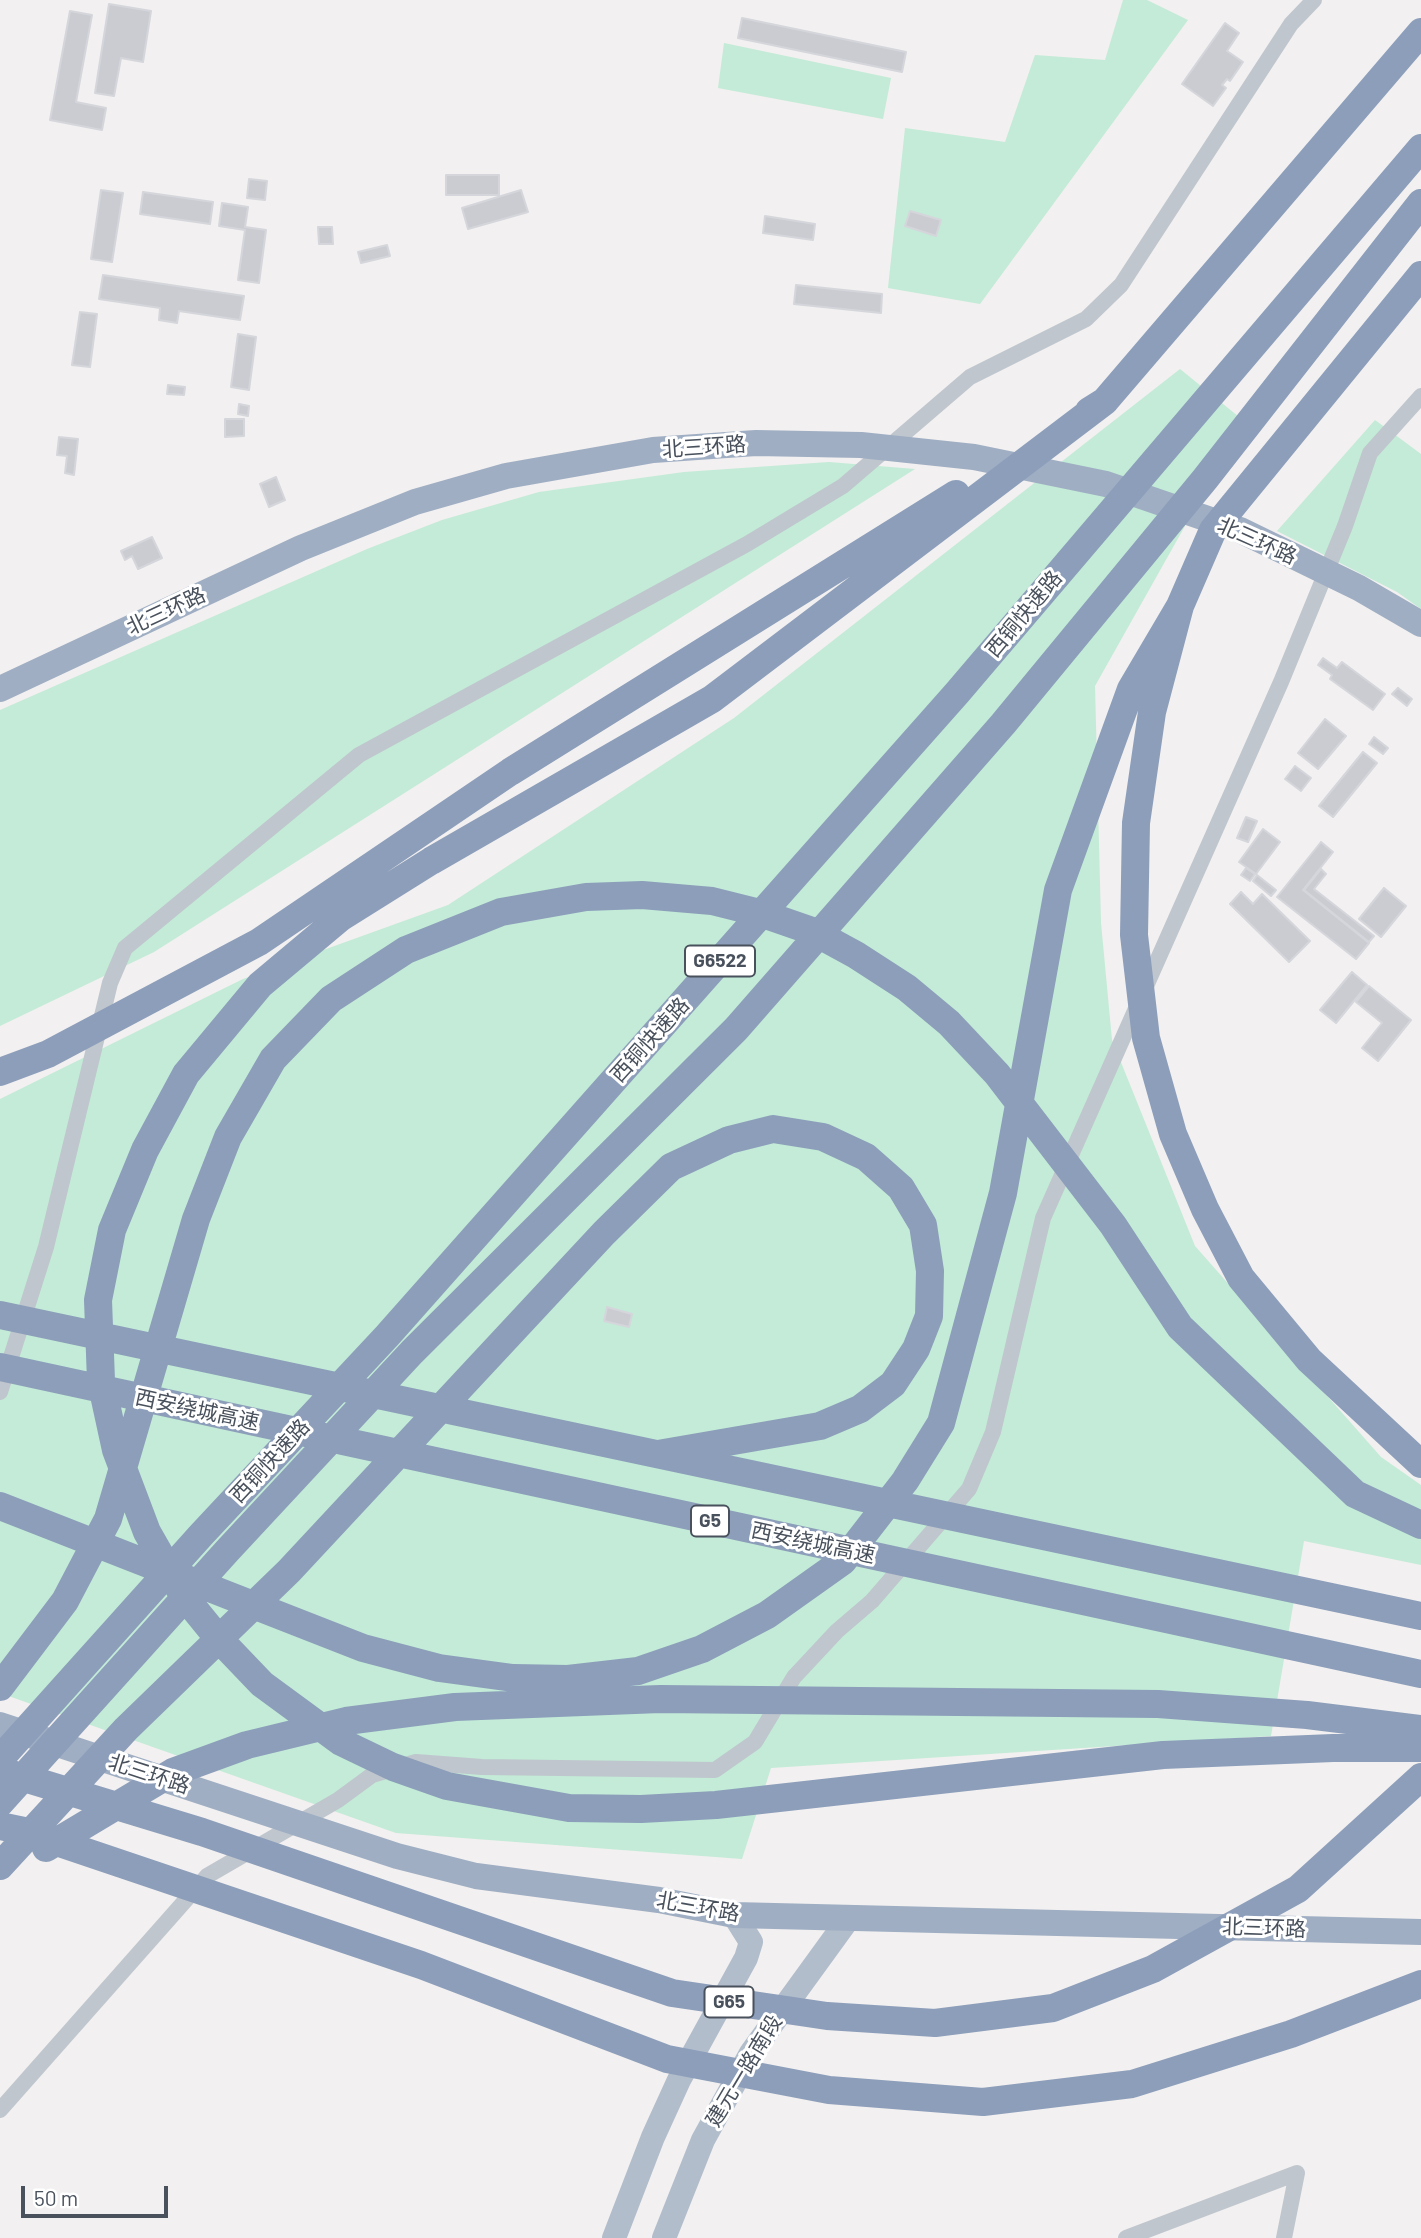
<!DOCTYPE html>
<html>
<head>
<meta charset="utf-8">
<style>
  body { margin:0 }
  #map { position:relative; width:1421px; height:2238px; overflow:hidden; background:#f2f0f0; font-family:Barlow,sans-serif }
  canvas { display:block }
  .scale { position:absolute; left:21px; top:2186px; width:147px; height:32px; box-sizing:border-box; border:4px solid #49515c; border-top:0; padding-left:9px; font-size:21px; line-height:24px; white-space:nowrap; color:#49515c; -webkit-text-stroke:5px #fff; paint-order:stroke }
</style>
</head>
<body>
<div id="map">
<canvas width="1421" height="2238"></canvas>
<div class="scale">50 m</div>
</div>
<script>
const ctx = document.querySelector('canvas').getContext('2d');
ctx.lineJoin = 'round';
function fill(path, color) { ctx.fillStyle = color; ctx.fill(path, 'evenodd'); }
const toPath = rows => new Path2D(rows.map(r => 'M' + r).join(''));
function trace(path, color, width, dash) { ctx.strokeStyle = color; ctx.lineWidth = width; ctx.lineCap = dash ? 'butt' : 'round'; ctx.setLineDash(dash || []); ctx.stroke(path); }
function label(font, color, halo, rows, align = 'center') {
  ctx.font = font + ' Barlow,"Noto Sans SC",sans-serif'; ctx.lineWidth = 6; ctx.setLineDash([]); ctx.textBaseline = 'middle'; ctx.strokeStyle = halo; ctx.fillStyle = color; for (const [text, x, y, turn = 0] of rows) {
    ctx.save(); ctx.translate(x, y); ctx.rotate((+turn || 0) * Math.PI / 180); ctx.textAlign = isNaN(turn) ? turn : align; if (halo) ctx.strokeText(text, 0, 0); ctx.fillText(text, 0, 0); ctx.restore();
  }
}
fill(toPath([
  [1123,0,1147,0,1188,20,980,304,888,288,905,128,1005,142,1035,55,1105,60],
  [724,43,891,78,883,119,718,88],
  [1180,369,1244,421,1095,686,1101,923,1112,1040,1195,1246,1381,1457,1421,1485,1421,1565,1304,1541,1271,1736,771,1768,742,1859,396,1833,0,1693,0,1099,243,979,448,905,734,718],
  [1375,420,1421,454,1421,609,1397,592,1277,531],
  [829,462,915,469,154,952,0,1026,0,710,367,549,442,520,539,492,684,472]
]), '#c3ebd7');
const building = toPath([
  [109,4,151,11,143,62,121,58,114,96,95,93,109,4],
  [70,11,92,15,76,102,106,108,102,130,50,120,70,11],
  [742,18,906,52,902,72,738,38,742,18],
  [1225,23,1239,33,1227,51,1243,62,1230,81,1227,79,1222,85,1226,88,1213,106,1182,84,1225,23],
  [446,175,499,175,499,195,446,195,446,175],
  [249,179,267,181,265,200,247,198,249,179],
  [101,190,123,193,112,262,91,259,101,190],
  [521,190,528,212,468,229,462,208,521,190],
  [143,192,213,202,210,224,140,214,143,192],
  [222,203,248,207,245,227,266,230,259,283,238,280,245,230,219,226,222,203],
  [910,211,941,220,936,236,905,226,910,211],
  [765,216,815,224,813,240,763,233,765,216],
  [318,227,332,227,333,244,319,244,318,227],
  [387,245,390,256,361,263,358,252,387,245],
  [103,275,244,296,240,320,179,311,177,323,159,320,160,308,99,299,103,275],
  [796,285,882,294,881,313,794,304,796,285],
  [80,312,97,314,90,367,72,365,80,312],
  [238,334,256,337,249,390,231,387,238,334],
  [168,385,185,387,184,395,167,394,168,385],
  [239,404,249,406,248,416,238,414,239,404],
  [225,419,244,419,244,436,225,437,225,419],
  [59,437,78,439,74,475,65,473,67,456,57,455,59,437],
  [276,477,285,500,269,507,260,484,276,477],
  [152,537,162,558,138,569,132,556,125,560,121,551,152,537],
  [1323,658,1337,668,1342,662,1385,694,1373,710,1330,679,1332,675,1318,665,1323,658],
  [1398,688,1412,699,1407,706,1392,694,1398,688],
  [1325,719,1346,736,1318,769,1298,753,1325,719],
  [1374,737,1388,748,1383,754,1369,744,1374,737],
  [1363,752,1377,763,1333,817,1319,806,1363,752],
  [1295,766,1311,778,1301,791,1285,779,1295,766],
  [1246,817,1257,821,1248,842,1237,838,1246,817],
  [1263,829,1280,842,1256,874,1239,862,1263,829],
  [1321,842,1333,852,1303,890,1369,943,1356,959,1277,897,1321,842],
  [1246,868,1255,874,1250,881,1241,875,1246,868],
  [1321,869,1326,874,1314,889,1374,936,1369,942,1304,890,1321,869],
  [1257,875,1276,890,1271,896,1253,881,1257,875],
  [1384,888,1406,906,1381,937,1359,919,1384,888],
  [1241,892,1253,904,1262,894,1310,941,1289,962,1230,904,1241,892],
  [1352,972,1367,985,1336,1023,1320,1010,1352,972],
  [1369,986,1411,1020,1378,1061,1362,1048,1382,1023,1356,1002,1369,986],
  [607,1307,632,1314,629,1327,604,1321,607,1307]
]);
fill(building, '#caccd2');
trace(building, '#d4d6db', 2);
trace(toPath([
  [0,1392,46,1247,110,983,125,948,359,755,747,544,843,486,970,377,1086,319,1121,285,1291,24,1314,0],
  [0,2110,207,1876,338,1800,372,1775,416,1762,482,1767,715,1770,755,1742,794,1677,837,1631,872,1601,969,1489,993,1432,1043,1218,1281,682,1345,526,1370,453,1421,396],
  [1126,2238,1297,2173,1284,2238]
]), '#bfc6cd', 16);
trace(toPath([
  [614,2238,653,2137,679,2080,746,1958,751,1942,734,1915],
  [664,2238,703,2140,751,2053,849,1918]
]), '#b2bdcc', 24);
trace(toPath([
  [0,689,301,548,415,502,506,476,653,450,756,443,861,445,974,457,1106,484,1240,530,1359,588,1421,624],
  [0,1725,397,1856,476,1876,659,1900,734,1915,1421,1932]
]), '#9faec3', 26);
trace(toPath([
  [1421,275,1213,530,1180,606,1152,712,1136,823,1134,935,1146,1038,1173,1134,1205,1209,1241,1278,1309,1360,1421,1464],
  [1105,401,712,699,431,861,340,918,260,985,186,1074,145,1150,112,1230,98,1300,101,1381,116,1450,147,1532,183,1595,218,1638,262,1684,341,1742,393,1767,447,1786,569,1808,641,1809,716,1805,1163,1755,1333,1748,1421,1748],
  [1089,411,1105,401,1421,32],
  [0,1072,48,1054,259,942,510,772,956,494],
  [0,1315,1421,1616],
  [0,1367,1421,1674],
  [0,1506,363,1648,439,1668,513,1678,568,1679,638,1671,702,1649,767,1615,843,1561,905,1481,941,1423,1003,1193,1058,890,1131,689,1180,606],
  [0,1687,65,1601,108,1519,196,1219,228,1137,273,1059,331,999,406,950,501,912,586,897,642,895,712,901,760,913,812,931,856,955,907,988,949,1023,997,1074,1113,1225,1180,1327,1355,1494,1421,1525],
  [0,1759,201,1535,387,1336,957,693,1421,148],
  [8,1773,202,1832,672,1993,827,2016,935,2023,1053,2008,1153,1969,1298,1889,1421,1777],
  [0,1803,227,1551,412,1352,736,1029,1003,724,1205,479,1421,203],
  [0,1826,24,1831,421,1965,667,2059,829,2090,983,2102,1132,2084,1291,2034,1421,1984],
  [46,1848,173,1772,247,1745,346,1721,455,1707,660,1699,1158,1704,1307,1715,1421,1729],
  [0,1866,126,1729,289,1571,604,1233,671,1167,729,1140,773,1129,823,1137,866,1157,901,1188,923,1225,930,1271,929,1316,916,1349,893,1384,860,1409,820,1426,658,1454]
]), '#8c9eba', 28);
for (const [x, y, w] of [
  [720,961,70],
  [710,1521,38],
  [729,2002,49]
]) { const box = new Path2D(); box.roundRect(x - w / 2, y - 15.5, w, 31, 5); ctx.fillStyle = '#fff'; ctx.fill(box); trace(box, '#49515c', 2); }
label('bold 19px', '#49515c', null, [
  ["G6522",720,961],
  ["G5",710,1521],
  ["G65",729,2002]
]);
label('21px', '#49515c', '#fff', [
  ["北三环路",704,447,-4],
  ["北三环路",1257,541,24],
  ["北三环路",166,611,-25],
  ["西铜快速路",1024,614,-50],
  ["西铜快速路",650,1040,-48],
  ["西安绕城高速",197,1410,12],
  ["西铜快速路",270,1461,-47],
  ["西安绕城高速",813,1543,12],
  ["北三环路",149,1774,18],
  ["北三环路",698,1907,10],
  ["北三环路",1264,1928,2],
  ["建元一路南段",744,2071,-59]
]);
</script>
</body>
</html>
